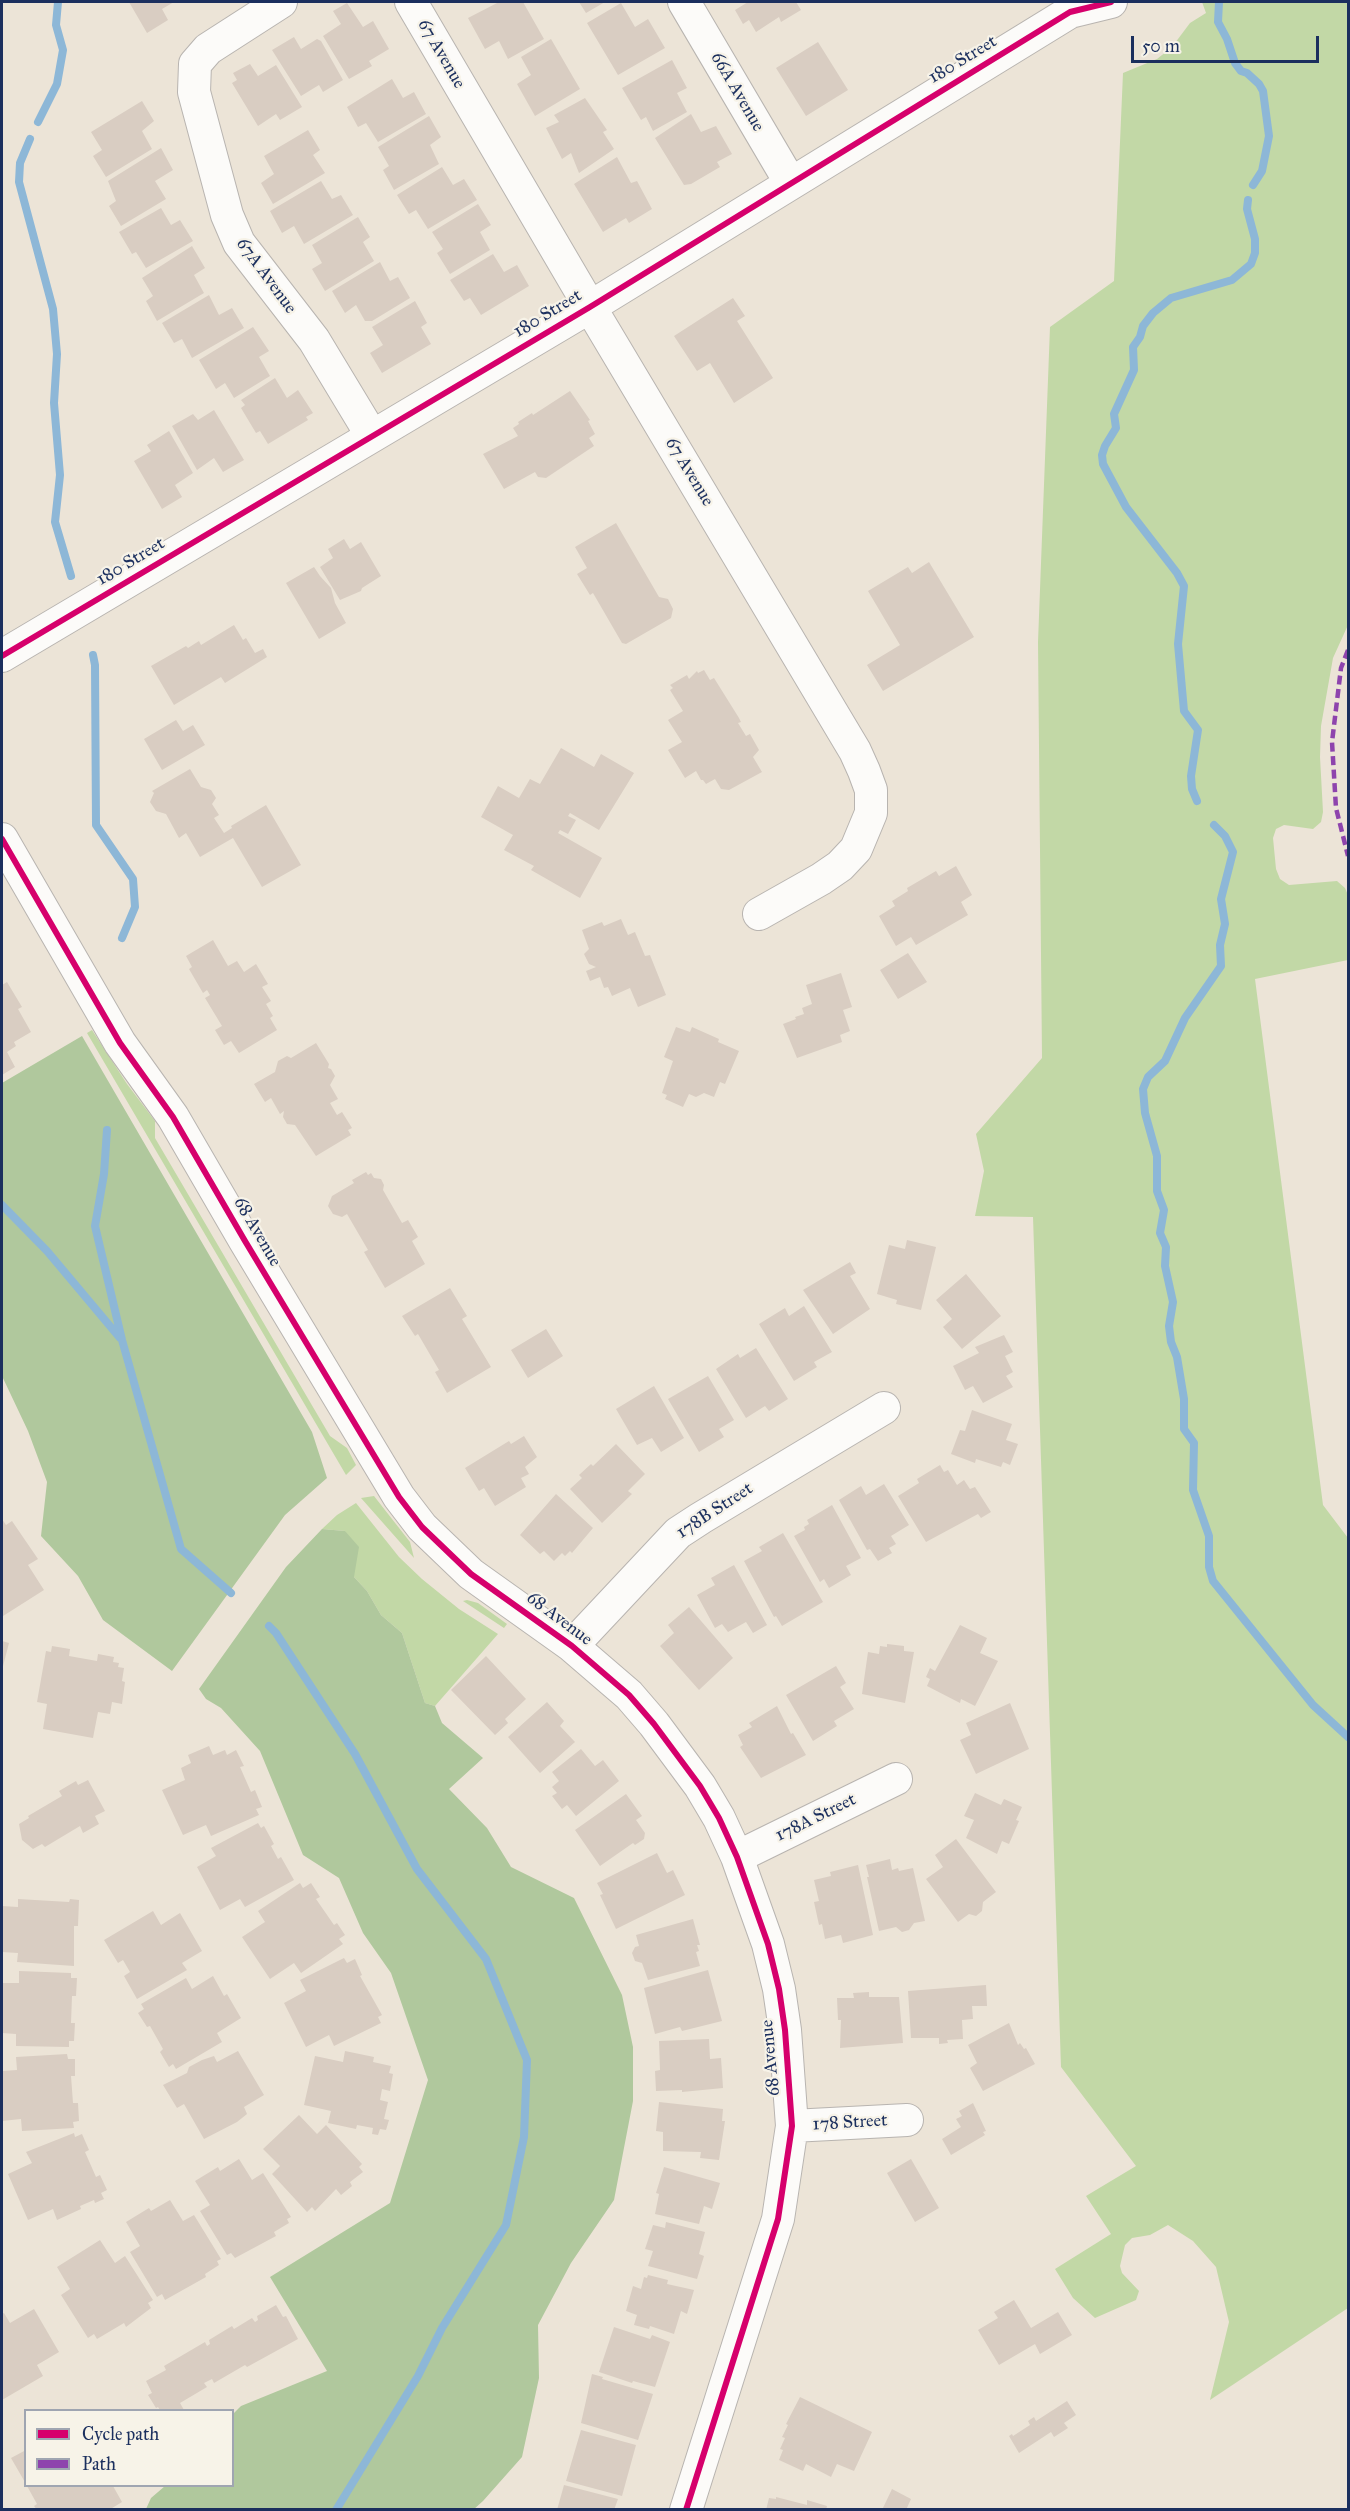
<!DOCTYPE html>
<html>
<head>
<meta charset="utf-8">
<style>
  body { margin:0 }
  #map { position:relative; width:1350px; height:2511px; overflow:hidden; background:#ece4d7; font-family:"IM FELL Great Primer",serif }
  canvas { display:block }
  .frame { position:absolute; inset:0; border:3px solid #1b2f5e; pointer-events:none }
  .legend { position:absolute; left:24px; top:2409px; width:210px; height:78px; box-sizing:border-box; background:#f7f3e8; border:2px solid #9fa5b1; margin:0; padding:8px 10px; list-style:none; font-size:18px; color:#1b2f5e }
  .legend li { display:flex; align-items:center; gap:12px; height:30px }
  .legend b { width:30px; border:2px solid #9fa5b1 }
  .scale { position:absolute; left:1131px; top:36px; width:188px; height:27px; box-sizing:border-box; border:3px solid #1b2f5e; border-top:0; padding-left:8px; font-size:18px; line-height:21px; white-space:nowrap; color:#1b2f5e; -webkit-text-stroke:4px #f7f3e8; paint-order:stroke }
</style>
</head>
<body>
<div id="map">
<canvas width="1350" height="2511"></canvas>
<div class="frame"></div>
<ul class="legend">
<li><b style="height:8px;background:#d6006c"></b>Cycle path</li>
<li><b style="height:8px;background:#8e44ad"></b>Path</li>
</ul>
<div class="scale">50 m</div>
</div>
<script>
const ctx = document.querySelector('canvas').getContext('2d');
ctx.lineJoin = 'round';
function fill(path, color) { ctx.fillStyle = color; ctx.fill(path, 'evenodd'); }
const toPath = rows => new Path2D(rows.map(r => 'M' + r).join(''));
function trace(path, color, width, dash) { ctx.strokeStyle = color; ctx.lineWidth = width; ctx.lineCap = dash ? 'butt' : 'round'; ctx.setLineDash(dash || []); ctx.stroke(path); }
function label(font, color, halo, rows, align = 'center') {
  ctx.font = font + ' "IM FELL Great Primer",serif'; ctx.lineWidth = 4.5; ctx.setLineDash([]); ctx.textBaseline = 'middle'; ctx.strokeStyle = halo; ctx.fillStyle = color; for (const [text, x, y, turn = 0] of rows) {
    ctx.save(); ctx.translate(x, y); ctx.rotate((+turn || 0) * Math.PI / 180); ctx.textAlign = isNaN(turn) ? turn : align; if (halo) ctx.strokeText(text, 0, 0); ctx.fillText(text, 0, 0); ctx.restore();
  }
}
fill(toPath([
  [1202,2,1348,2,1348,625,1333,658,1321,726,1320,757,1323,812,1321,822,1313,829,1284,825,1276,829,1273,838,1276,869,1280,879,1289,885,1337,881,1345,888,1348,895,1348,960,1255,979,1323,1505,1348,1538,1348,2308,1210,2400,1229,2322,1216,2267,1193,2241,1168,2225,1150,2235,1132,2238,1125,2245,1120,2266,1122,2273,1139,2291,1136,2300,1095,2318,1073,2298,1055,2269,1111,2234,1086,2196,1136,2166,1061,2067,1033,1217,975,1216,984,1171,976,1134,1042,1058,1038,642,1050,327,1114,281,1123,73,1157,59,1172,47,1190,23,1206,13],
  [92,1030,127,1084,155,1121,155,1138,330,1436,347,1448,356,1465,346,1475,87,1033],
  [374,1496,410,1542,414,1558,361,1498],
  [356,1503,399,1557,422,1579,459,1609,498,1634,435,1706,425,1703,402,1633,381,1615,367,1591,354,1577,345,1531,322,1529,337,1515],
  [467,1600,478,1603,507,1624,504,1628,463,1601]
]), '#c2d8a6');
fill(toPath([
  [82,1036,312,1432,327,1478,285,1515,172,1671,103,1620,78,1576,41,1536,47,1482,28,1431,2,1376,2,1083],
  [322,1529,345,1531,359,1547,354,1577,367,1591,381,1615,402,1633,425,1703,435,1706,442,1723,483,1758,449,1789,487,1828,511,1867,574,1898,622,1995,633,2047,633,2101,614,2200,571,2263,538,2325,539,2378,522,2457,483,2501,473,2510,146,2509,151,2498,165,2486,232,2486,233,2414,241,2406,327,2371,270,2277,390,2203,428,2080,391,1973,363,1933,339,1878,303,1855,260,1751,221,1708,206,1699,199,1689,286,1567]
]), '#b0c89d');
trace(toPath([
  [1219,2,1218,22,1227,39,1235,63,1241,71,1247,73,1259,84,1263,91,1269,136,1262,171,1253,185],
  [38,122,57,84,63,50,56,25,58,2],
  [30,139,20,163,19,182,53,309,57,354,54,403,60,475,55,522,71,576],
  [93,655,95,665,96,825,133,879,135,907,122,938],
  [1197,801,1192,789,1191,776,1198,730,1184,711,1178,644,1184,586,1177,573,1126,507,1103,464,1102,455,1105,446,1116,428,1114,414,1134,370,1133,347,1140,337,1143,326,1153,313,1171,298,1232,280,1251,264,1255,253,1255,239,1247,209,1248,200],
  [1214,825,1225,836,1233,852,1221,899,1225,924,1220,945,1221,966,1185,1018,1165,1061,1148,1077,1143,1089,1145,1113,1157,1156,1157,1191,1164,1210,1160,1233,1166,1247,1165,1266,1173,1302,1169,1326,1171,1342,1177,1357,1184,1399,1184,1429,1194,1443,1193,1490,1209,1536,1209,1567,1213,1581,1313,1705,1348,1737],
  [107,1130,104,1174,95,1226,122,1340,181,1549,231,1593],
  [2,1205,47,1251,120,1338],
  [269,1626,276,1633,355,1754,417,1869,486,1959,527,2060,524,2137,506,2225,442,2328,418,2376,336,2510]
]), '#8db7d7', 8);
fill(toPath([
  [129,2,174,2,162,9,168,20,147,33],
  [499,2,523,2,544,39,508,59,499,41,485,49,468,18],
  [579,2,605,2,586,13],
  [748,2,796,2,801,10,781,22,779,17,756,32,749,20,743,24,735,10],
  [347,3,363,27,373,21,389,49,369,61,372,66,349,79,323,36,341,24,333,11],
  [621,3,635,27,648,19,665,48,618,75,587,23],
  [294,37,301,49,317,39,321,41,343,80,323,92,319,85,301,96,272,50],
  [551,39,580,89,535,116,517,84,531,75,521,57],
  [818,42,848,90,806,116,776,68],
  [672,60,687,88,677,93,687,112,653,131,646,117,641,120,622,88],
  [250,64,258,76,276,65,302,107,280,120,276,114,258,126,232,83,237,80,233,73],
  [392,79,403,98,414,92,426,114,378,142,366,123,358,127,347,107],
  [585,98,607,130,603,132,614,149,579,173,571,153,562,159,546,128,559,122,554,115],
  [142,101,154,121,142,131,152,149,106,177,93,156,102,150,91,132],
  [691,114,701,132,716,126,732,154,717,162,720,167,691,184,684,185,655,138],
  [429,116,441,137,430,145,439,164,394,190,383,170,389,166,378,147],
  [308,130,320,150,313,155,325,173,273,204,261,183,274,174,264,156],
  [161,148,173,170,155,181,166,199,121,226,109,206,116,201,108,181],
  [617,157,631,183,637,181,652,209,629,223,626,218,603,232,574,184],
  [442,167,453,185,464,179,477,200,428,229,416,210,409,214,397,195],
  [321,181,332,199,341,195,353,215,304,244,294,226,282,233,270,211],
  [478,204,491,225,480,232,490,250,450,274,437,253,443,249,432,232],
  [161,208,171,225,180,220,193,241,146,268,136,252,132,254,119,232],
  [358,217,370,237,363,242,374,261,325,291,312,269,322,263,312,245],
  [192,246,205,268,194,275,204,293,157,321,146,301,153,296,142,278],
  [493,254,504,272,517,265,529,286,481,315,470,298,464,301,450,280],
  [380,262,390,281,398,277,410,298,372,321,365,321,356,305,345,313,332,291],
  [209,295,219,315,232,308,244,328,192,358,182,339,174,343,162,323],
  [733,298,745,316,737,321,773,378,734,403,710,363,697,371,674,336],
  [415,301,427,323,421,327,431,344,382,373,370,353,383,345,372,327],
  [253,327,269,351,259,357,270,376,234,398,225,383,216,389,199,360],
  [275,378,287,398,298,390,313,413,306,417,308,420,268,444,260,431,256,433,241,408,245,405,241,400],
  [570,391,590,420,588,421,595,434,589,438,594,446,546,478,538,477,535,472,504,489,483,454,518,436,513,428,519,424,518,422,532,413,533,415],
  [214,410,244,460,223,472,214,458,197,470,172,426,193,414,198,420],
  [169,431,193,473,175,485,182,497,162,509,134,461,151,451,147,445],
  [616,523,659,597,668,599,673,609,671,618,626,644,622,643,593,593,590,595,577,574,587,568,575,547],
  [344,539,350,549,361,542,381,576,362,588,361,591,340,600,320,567,333,558,328,549],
  [929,562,974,637,883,691,867,665,900,645,868,591,908,567,912,573],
  [314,567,320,576,331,588,335,603,346,623,319,639,286,583],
  [234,625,243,640,246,638,255,653,263,649,267,657,225,683,221,677,174,705,151,666,186,646,188,648,199,641,201,645],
  [704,670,710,680,714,678,739,718,741,722,738,723,746,736,750,734,759,750,753,757,762,772,729,790,721,789,715,779,706,784,703,780,701,780,696,771,685,778,668,750,682,742,668,720,683,711,670,690,673,688,670,685,687,675,689,679,697,671,698,673],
  [176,720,183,731,193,725,205,745,162,770,144,739],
  [561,748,594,767,601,754,634,773,599,830,570,813,568,816,576,820,568,834,560,830,558,833,602,858,580,898,531,870,534,866,504,850,513,835,481,817,498,786,519,798,530,779,540,784],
  [190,769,201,787,211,790,216,798,212,804,219,815,214,818,224,833,232,828,231,826,266,805,301,865,262,887,233,838,200,857,186,833,179,838,166,814,156,811,150,802,154,793,152,791],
  [956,866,972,895,961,902,968,915,916,945,911,937,896,946,879,916,895,906,892,901,908,891,907,888,936,871,939,876],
  [621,919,628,935,635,932,645,956,650,955,666,995,638,1007,630,988,612,996,608,987,604,988,600,977,590,981,586,971,596,967,589,964,584,954,589,949,582,930,602,922,604,926],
  [213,940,228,966,237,961,244,972,256,964,268,984,262,987,271,1001,266,1004,273,1016,270,1018,277,1030,239,1053,231,1041,224,1045,215,1030,222,1026,205,998,210,995,207,990,203,993,189,969,192,967,186,956],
  [908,953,927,982,898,999,880,970],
  [841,973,852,1007,843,1010,850,1031,840,1035,842,1042,797,1058,783,1024,796,1019,795,1017,804,1014,802,1008,812,1004,806,985],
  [7,982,22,1007,18,1009,31,1032,14,1042,16,1046,7,1052,15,1067,2,1075,2,985],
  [676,1027,690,1032,692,1027,719,1039,718,1042,739,1051,725,1084,720,1082,714,1097,704,1093,696,1097,689,1094,683,1107,665,1099,667,1095,662,1093,673,1061,664,1057],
  [316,1043,329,1064,328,1068,331,1069,335,1076,330,1085,338,1099,330,1103,337,1115,342,1112,352,1128,348,1130,351,1135,316,1156,295,1125,287,1124,283,1117,284,1111,280,1114,271,1098,265,1102,254,1084,275,1072,278,1061,287,1056,291,1058],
  [366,1172,368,1175,371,1173,374,1178,381,1179,384,1185,383,1190,402,1223,408,1220,418,1237,412,1241,425,1264,385,1288,364,1252,368,1250,347,1214,342,1217,333,1214,328,1206,332,1196,354,1183,352,1180],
  [907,1240,936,1247,921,1310,896,1304,897,1300,877,1294,889,1245,905,1249],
  [850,1262,856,1273,850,1276,870,1309,833,1334,803,1290],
  [966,1274,1001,1316,962,1349,943,1327,952,1319,936,1300],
  [450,1288,467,1316,462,1319,491,1367,447,1393,435,1372,439,1370,418,1334,415,1336,402,1316],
  [804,1306,832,1352,814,1362,817,1367,794,1381,759,1324,785,1308,789,1316],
  [546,1329,563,1356,528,1378,511,1350],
  [1004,1335,1013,1352,1005,1356,1013,1372,1006,1376,1013,1387,983,1403,973,1386,965,1390,953,1366,979,1353,975,1347],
  [756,1348,788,1399,769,1411,765,1406,746,1418,716,1369,738,1354,740,1358],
  [708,1376,734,1420,719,1429,724,1437,699,1452,668,1399],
  [654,1386,684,1438,661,1452,652,1438,637,1445,616,1409],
  [972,1410,1012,1424,1006,1440,1018,1444,1010,1465,1003,1462,1001,1467,976,1459,975,1463,951,1454,960,1430,965,1431],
  [524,1436,537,1457,525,1467,529,1474,521,1478,526,1487,495,1506,484,1488,479,1491,465,1468,509,1441,511,1444],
  [616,1444,645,1474,628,1491,632,1494,602,1523,570,1489,582,1478,579,1475,591,1464,593,1466],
  [940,1465,944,1472,948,1470,957,1485,964,1480,970,1489,975,1487,991,1512,981,1518,978,1514,926,1542,898,1496,919,1483,917,1479],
  [884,1484,909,1525,891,1536,896,1544,889,1548,892,1553,878,1561,870,1549,867,1550,839,1500,861,1486,866,1495],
  [556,1494,593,1528,572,1553,570,1551,565,1556,562,1553,554,1561,544,1551,540,1554,520,1535],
  [832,1505,861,1558,846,1566,851,1575,829,1588,824,1579,820,1582,794,1536,805,1530,804,1527,809,1524,807,1520],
  [2,1519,6,1525,12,1521,38,1559,28,1565,44,1590,3,1616],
  [783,1533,823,1602,782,1626,776,1616,774,1617,744,1561,762,1551,759,1547],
  [734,1565,767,1625,753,1633,746,1622,728,1632,722,1624,715,1628,697,1595,715,1585,711,1578],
  [689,1607,733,1658,699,1690,660,1646,674,1633,668,1625],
  [960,1625,987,1638,980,1653,998,1661,975,1706,961,1699,960,1703,927,1686,930,1679,926,1677,930,1668,935,1671],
  [2,1641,9,1643,2,1670],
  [887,1644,904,1646,904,1651,914,1652,905,1703,862,1694,868,1652,879,1654,880,1646,887,1647],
  [52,1646,70,1649,69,1656,97,1661,98,1654,114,1657,113,1662,119,1663,118,1667,124,1668,122,1681,125,1682,122,1704,112,1702,110,1714,98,1712,93,1738,43,1729,47,1704,37,1702,46,1651,51,1652],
  [486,1656,526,1699,505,1719,508,1723,495,1735,451,1690],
  [836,1666,846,1683,840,1687,854,1709,834,1721,837,1726,813,1741,786,1695],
  [547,1702,564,1721,560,1726,575,1742,540,1773,508,1737],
  [1010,1703,1029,1749,976,1774,960,1740,971,1735,966,1723],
  [777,1706,791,1734,793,1733,806,1755,761,1778,740,1747,743,1745,738,1735,752,1727,749,1723],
  [209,1746,213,1755,225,1750,227,1755,236,1750,244,1766,240,1767,251,1792,255,1790,262,1807,256,1809,259,1815,211,1836,206,1825,183,1835,162,1790,185,1780,181,1768,191,1763,188,1755],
  [581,1749,595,1766,603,1760,619,1781,576,1816,567,1805,562,1809,552,1796,557,1793,552,1787,559,1781,552,1772],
  [88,1780,105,1811,95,1816,99,1824,83,1833,80,1826,45,1847,42,1844,33,1849,22,1840,19,1824,29,1818,28,1816,62,1796,59,1791,76,1781,78,1785],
  [975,1793,1001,1805,1004,1799,1022,1807,1016,1820,1019,1821,1009,1844,1002,1841,997,1854,966,1838,974,1820,964,1816],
  [626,1794,642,1816,636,1820,645,1833,644,1839,635,1845,633,1843,600,1866,575,1830],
  [258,1823,261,1828,264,1826,274,1844,271,1846,278,1859,281,1857,294,1880,245,1907,240,1899,220,1910,197,1867,216,1856,211,1848],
  [956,1839,996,1892,983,1902,982,1911,976,1916,969,1914,958,1922,926,1879,943,1867,935,1855],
  [657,1853,667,1873,673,1870,685,1895,616,1929,600,1895,603,1894,597,1883],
  [890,1859,892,1870,898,1868,899,1871,913,1868,925,1921,914,1923,909,1930,902,1932,896,1927,879,1931,867,1877,869,1877,866,1865],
  [858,1865,873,1935,843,1943,841,1935,825,1939,822,1924,819,1925,814,1902,819,1901,814,1880,831,1876,830,1872],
  [300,1883,303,1888,311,1883,320,1897,316,1899,334,1925,337,1923,345,1935,339,1939,343,1944,301,1973,294,1963,270,1979,242,1937,265,1922,258,1911],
  [18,1899,69,1902,70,1899,79,1900,78,1926,74,1926,74,1966,17,1962,18,1953,2,1952,2,1906,18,1907],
  [153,1911,161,1925,180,1913,202,1951,182,1963,187,1970,137,1999,124,1976,130,1972,123,1960,118,1963,104,1940],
  [693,1919,700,1945,697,1945,699,1951,696,1952,700,1966,648,1980,642,1963,635,1961,632,1953,635,1947,639,1946,636,1935],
  [344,1958,347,1963,355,1959,362,1975,360,1976,382,2015,378,2017,381,2023,334,2046,329,2035,306,2047,284,2003,306,1991,300,1980],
  [708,1970,722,2021,682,2031,680,2027,655,2034,644,1988],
  [19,1971,71,1973,71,1978,77,1978,76,1996,72,1996,71,2023,75,2023,74,2041,69,2041,69,2047,16,2046,16,2034,2,2033,2,1983,19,1983],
  [213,1976,224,1996,227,1994,241,2018,217,2033,222,2042,176,2069,173,2064,169,2067,160,2052,163,2049,150,2026,147,2027,138,2013,144,2009,141,2004,186,1978,192,1989],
  [986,1985,987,2006,972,2006,973,2019,962,2020,963,2039,947,2040,948,2043,939,2044,939,2038,911,2038,908,1991],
  [869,1992,869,1997,899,1997,903,2043,840,2048,841,2020,838,2020,837,1998,854,1998,853,1993],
  [1009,2023,1018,2045,1020,2043,1024,2049,1026,2048,1035,2064,983,2091,970,2068,977,2063,968,2045],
  [709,2039,710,2059,721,2058,723,2088,682,2092,682,2090,656,2091,655,2071,660,2070,659,2041],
  [238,2051,264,2095,244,2107,247,2114,237,2122,204,2139,184,2104,177,2108,163,2085,187,2073,189,2067,202,2060,214,2056,217,2062],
  [345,2051,374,2057,373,2062,391,2066,389,2073,393,2074,390,2091,382,2089,380,2100,388,2102,384,2119,389,2120,386,2130,380,2129,378,2135,372,2134,373,2128,357,2125,356,2129,328,2123,331,2111,304,2105,315,2056,343,2062],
  [67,2054,68,2059,75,2059,75,2076,71,2076,73,2103,78,2103,79,2121,73,2122,74,2128,22,2131,21,2119,2,2121,2,2071,17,2070,16,2057],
  [659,2102,723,2109,722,2121,725,2121,719,2160,700,2158,701,2152,663,2151,663,2132,656,2131],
  [973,2103,986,2131,983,2132,985,2135,951,2155,942,2139,961,2127,956,2119,962,2116,959,2111],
  [299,2115,317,2134,326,2125,362,2164,359,2167,363,2172,350,2182,352,2186,341,2195,336,2189,315,2211,312,2207,307,2212,272,2174,280,2166,263,2149],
  [74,2133,75,2137,82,2134,89,2150,85,2152,96,2177,100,2175,107,2190,101,2193,104,2199,95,2203,94,2200,80,2206,81,2209,57,2220,53,2209,28,2220,8,2174,32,2163,26,2152],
  [239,2159,252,2180,263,2173,291,2217,287,2219,289,2223,274,2232,276,2236,235,2258,231,2253,227,2255,200,2211,210,2205,195,2181,218,2167,220,2171],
  [911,2159,939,2208,915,2222,887,2173],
  [664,2167,720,2183,712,2209,704,2206,699,2224,655,2214,659,2194,656,2193],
  [170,2200,183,2221,194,2215,221,2259,217,2261,219,2265,205,2274,206,2277,165,2300,162,2294,157,2297,130,2252,140,2246,126,2222,149,2208,151,2211],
  [666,2222,705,2232,699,2254,704,2256,697,2279,648,2266,653,2251,645,2249,653,2225,665,2228],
  [100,2240,115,2263,125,2256,153,2300,148,2303,151,2308,126,2327,124,2323,97,2339,94,2334,88,2338,61,2295,70,2289,57,2267],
  [648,2275,668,2280,667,2284,694,2290,687,2314,681,2311,674,2334,650,2326,649,2329,634,2325,637,2315,626,2311,633,2286,641,2289,644,2277,647,2278],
  [1014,2300,1031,2328,1058,2312,1072,2335,1040,2354,1035,2344,999,2365,978,2330,998,2318,994,2312],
  [276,2305,283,2317,286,2316,298,2339,247,2367,245,2365,214,2383,212,2379,204,2383,207,2387,180,2403,184,2410,160,2410,158,2407,156,2408,148,2395,152,2393,146,2381,166,2370,164,2366,205,2342,207,2346,210,2344,209,2340,232,2326,234,2329,252,2318,255,2322,258,2320,257,2316],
  [34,2309,59,2352,37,2365,43,2376,2,2400,2,2314,4,2313,10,2323],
  [614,2327,650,2339,652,2335,670,2342,655,2387,633,2381,632,2383,599,2372],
  [592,2374,603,2377,602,2379,653,2394,638,2440,581,2423],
  [800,2397,872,2432,854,2471,837,2464,831,2477,806,2464,803,2471,779,2460,783,2450,780,2449,785,2438,782,2437,788,2425,786,2424],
  [1067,2401,1076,2415,1064,2423,1068,2428,1054,2437,1051,2432,1019,2453,1009,2436,1012,2434,1013,2436,1030,2425,1028,2421,1034,2417,1036,2421],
  [581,2430,636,2445,622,2496,566,2481],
  [26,2450,26,2484,11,2458],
  [564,2485,618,2499,614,2510,557,2510],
  [27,2486,113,2486,122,2502,109,2510,37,2510,34,2506,37,2504],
  [892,2489,911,2499,906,2510,882,2510],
  [776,2497,807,2505,807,2500,827,2506,826,2510,766,2510,769,2498,776,2499]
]), '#d9cdc2');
const minor = toPath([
  [281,2,208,49,195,64,194,92,227,215,239,243,314,340,372,436],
  [411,2,590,307,855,751,864,771,871,790,871,813,856,849,840,866,821,879,759,914],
  [684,2,790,182],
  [2,656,590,307,1070,12,1111,2],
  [2,839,120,1043,173,1117,245,1241,399,1497,422,1527,471,1574,572,1646,629,1695,654,1724,700,1786,719,1818,737,1857,768,1944,779,1989,785,2030,792,2126,778,2219,686,2510],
  [572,1646,678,1533,701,1518,884,1408],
  [737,1857,896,1779],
  [792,2126,907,2120]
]);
trace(minor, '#b8b4b0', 34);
trace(minor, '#fcfbf9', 32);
trace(toPath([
  [1348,650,1341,668,1332,742,1336,808,1348,856]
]), '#8e44ad', 4.5, [9, 4.5]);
trace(toPath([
  [2,656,590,307,1070,12,1111,2],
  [2,839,120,1043,173,1117,245,1241,399,1497,422,1527,471,1574,572,1646,629,1695,654,1724,700,1786,719,1818,737,1857,768,1944,779,1989,785,2030,792,2126,778,2219,686,2510]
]), '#d6006c', 6);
label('18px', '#1b2f5e', '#f7f3e8', [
  ["67 Avenue",441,54,60],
  ["180 Street",963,60,-31],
  ["66A Avenue",737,92,60],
  ["67A Avenue",266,276,54],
  ["180 Street",548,314,-31],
  ["67 Avenue",689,472,59],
  ["180 Street",131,562,-31],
  ["68 Avenue",257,1232,60],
  ["178B Street",715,1511,-33],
  ["68 Avenue",559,1619,37],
  ["178A Street",816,1818,-26],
  ["68 Avenue",771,2058,-95],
  ["178 Street",850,2123,-3]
]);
</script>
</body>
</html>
